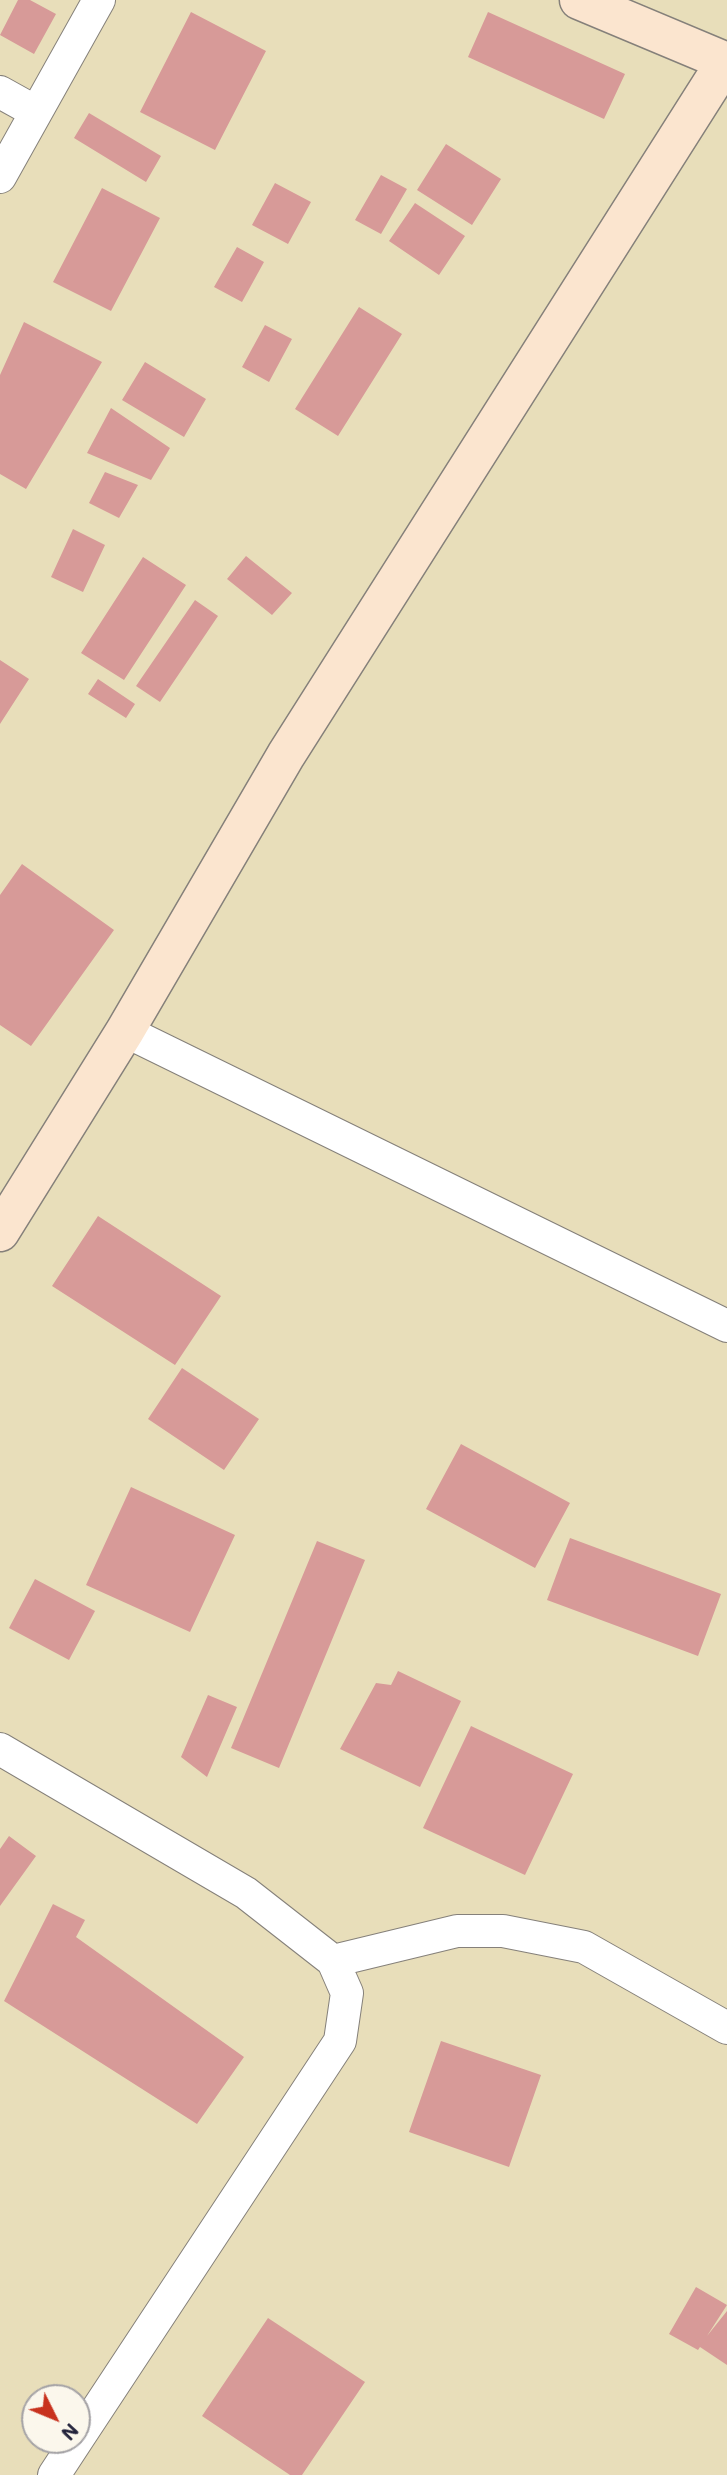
<!DOCTYPE html>
<html>
<head>
<meta charset="utf-8">
<style>
  body { margin:0 }
  #map { position:relative; width:727px; height:2475px; overflow:hidden; background:#e8deba; font-family:Mali,sans-serif }
  canvas { display:block }
  .north { position:absolute; left:21px; top:2384px; width:70px; height:70px; box-sizing:border-box; background:#fbf7ec; border:2px solid #a4a2a5; border-radius:50%; rotate:133deg; font-size:19px; font-weight:700; line-height:28px; text-align:center; color:#22223b }
  .north::after { content:''; display:block; margin:auto; width:24px; height:32px; background:#c8321e; clip-path:polygon(50% 0,100% 100%,50% 72%,0 100%) }
</style>
</head>
<body>
<div id="map">
<canvas width="727" height="2475"></canvas>
<div class="north">N</div>
</div>
<script>
const ctx = document.querySelector('canvas').getContext('2d');
ctx.lineJoin = 'round';
function fill(path, color) { ctx.fillStyle = color; ctx.fill(path, 'evenodd'); }
const toPath = rows => new Path2D(rows.map(r => 'M' + r).join(''));
function trace(path, color, width, dash) { ctx.strokeStyle = color; ctx.lineWidth = width; ctx.lineCap = dash ? 'butt' : 'round'; ctx.setLineDash(dash || []); ctx.stroke(path); }
fill(toPath([
  [18,0,30,0,56,14,34,54,0,35],
  [191,12,266,51,215,150,140,112],
  [488,12,625,74,604,119,468,57],
  [89,113,161,156,146,182,74,138],
  [446,144,501,179,472,225,417,190],
  [381,175,407,189,381,234,355,220],
  [275,183,311,202,288,244,252,225],
  [102,188,160,218,111,311,53,282],
  [415,203,465,236,439,275,389,241],
  [237,247,264,262,242,302,214,287],
  [359,307,402,334,338,436,295,409],
  [24,322,102,362,26,489,0,474,0,375],
  [265,325,292,339,269,382,242,367],
  [145,362,206,399,184,437,122,400],
  [111,408,170,448,151,480,87,453],
  [105,472,138,485,119,518,89,503],
  [73,529,105,545,83,592,51,577],
  [246,556,292,593,272,615,227,579],
  [143,557,186,585,124,680,81,653],
  [195,600,218,616,160,702,136,686],
  [0,660,29,679,0,724],
  [98,679,135,704,126,718,88,694],
  [22,864,114,930,31,1046,0,1025,0,895],
  [98,1216,221,1296,175,1365,52,1286],
  [182,1368,259,1419,224,1470,148,1419],
  [461,1444,570,1503,535,1568,426,1509],
  [131,1487,235,1535,190,1632,86,1585],
  [570,1538,721,1594,698,1656,547,1600],
  [317,1541,365,1560,279,1768,231,1748],
  [35,1579,95,1611,69,1660,9,1628],
  [398,1671,461,1701,420,1787,340,1749,376,1683,391,1685],
  [208,1695,237,1707,207,1777,181,1757],
  [471,1726,573,1774,525,1875,423,1828],
  [9,1836,36,1856,0,1906,0,1849],
  [53,1904,85,1920,76,1937,244,2057,197,2124,4,2001],
  [441,2041,541,2075,509,2167,409,2132],
  [696,2287,727,2305,707,2336,727,2311,727,2365,700,2347,698,2350,669,2334],
  [268,2318,365,2382,302,2475,290,2475,202,2416]
]), '#d79a98');
const street = toPath([
  [0,92,36,112],
  [0,177,99,0],
  [125,1031,727,1326],
  [0,1749,246,1893,333,1961,347,1993,340,2041,77,2440],
  [333,1961,457,1931,503,1931,584,1947,727,2028],
  [54,2475,77,2440]
]);
const secondary = toPath([
  [579,0,727,62],
  [0,1232,125,1031,286,755,726,61]
]);
trace(street, '#85807a', 34);
trace(secondary, '#85807a', 41);
trace(street, '#fff', 32);
trace(secondary, '#fbe5cf', 38);
</script>
</body>
</html>
